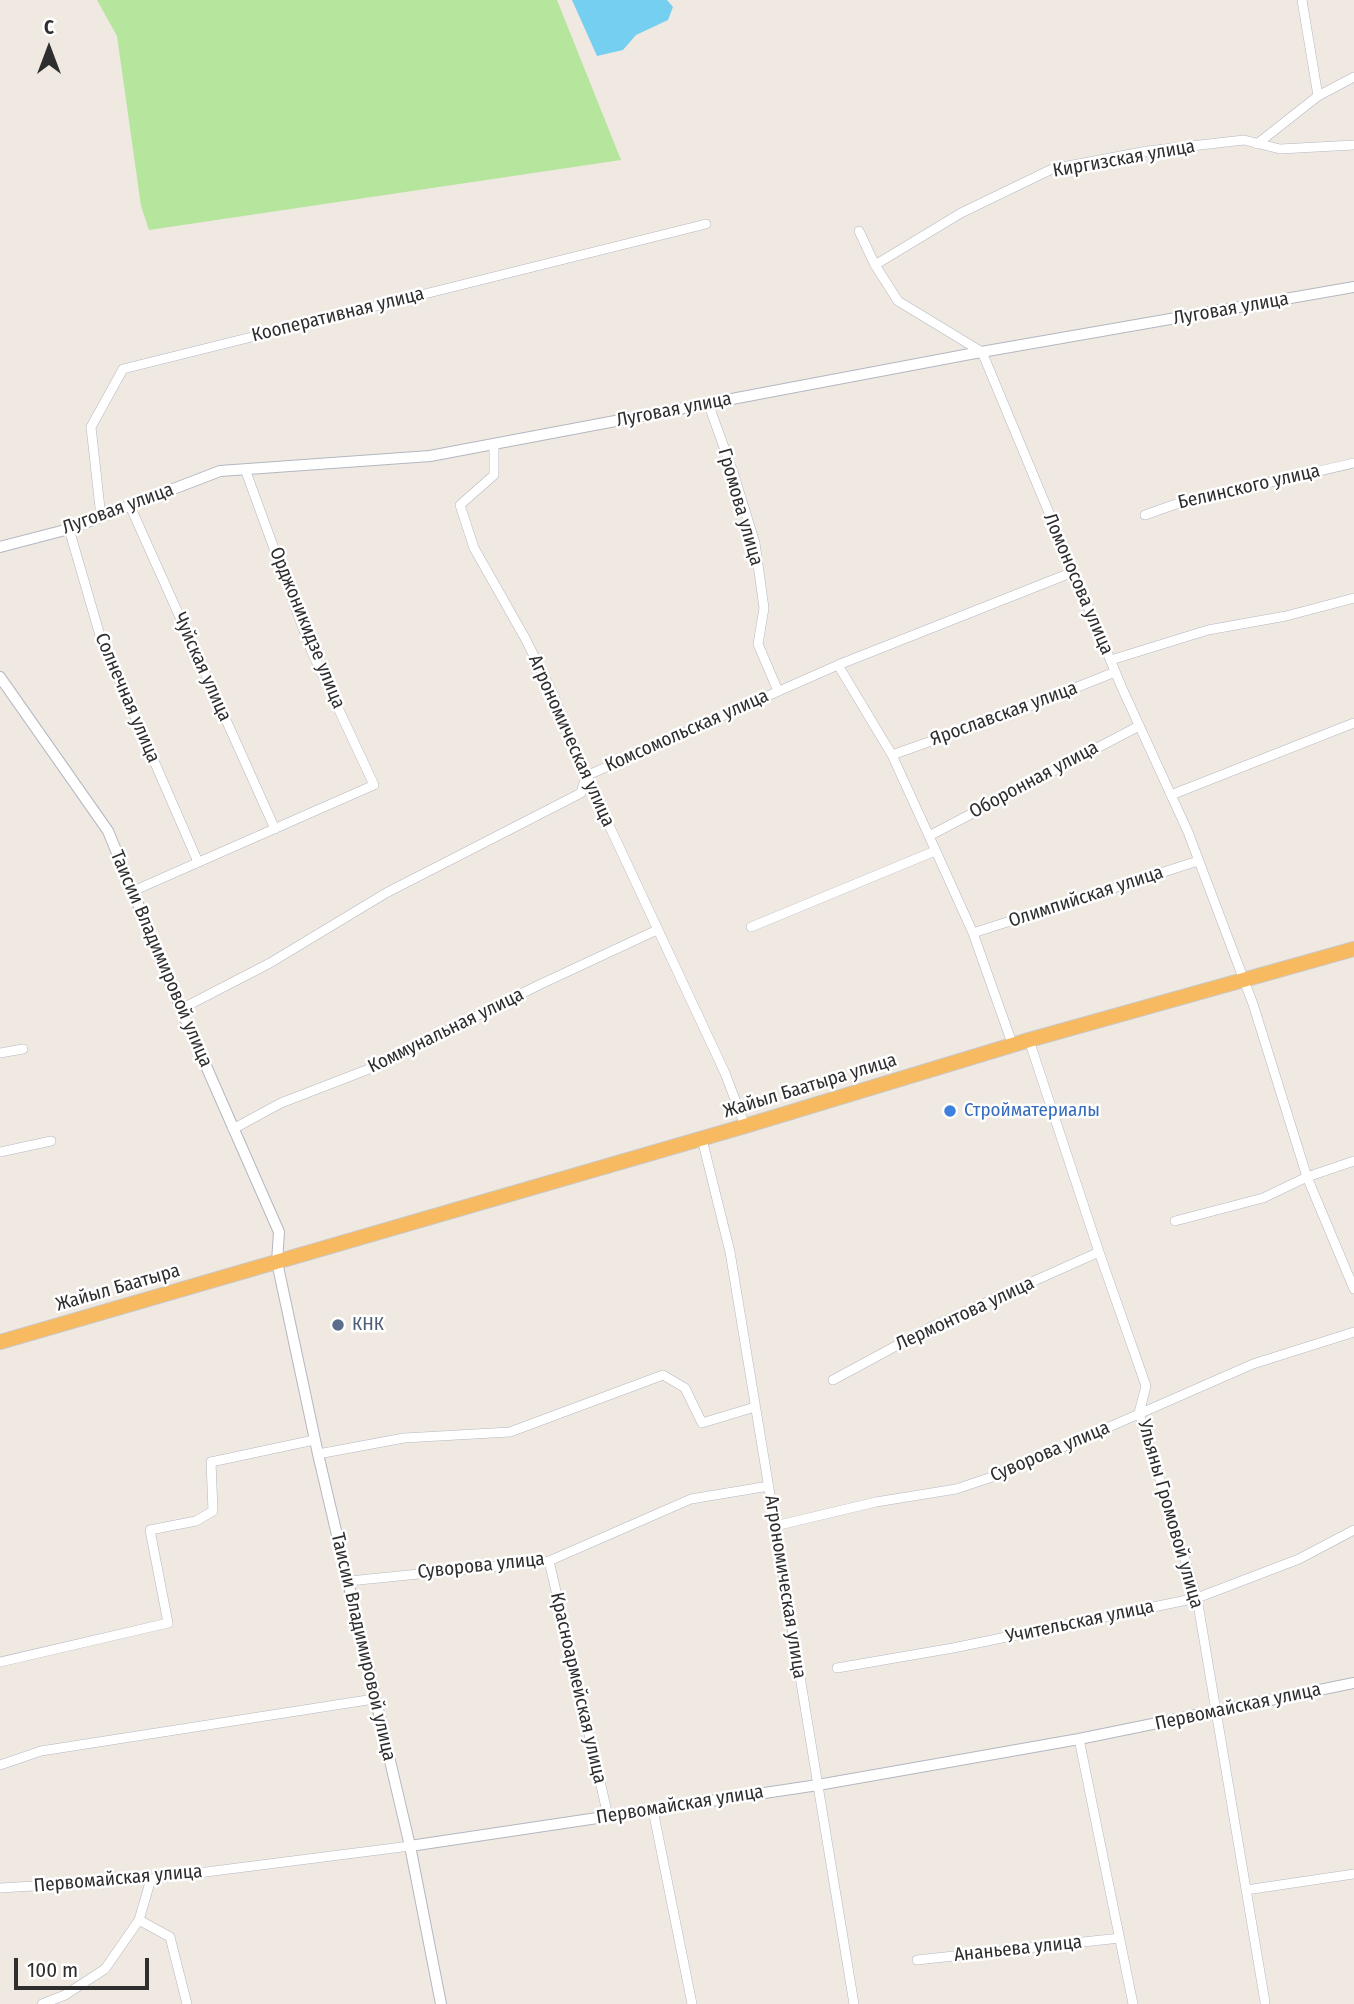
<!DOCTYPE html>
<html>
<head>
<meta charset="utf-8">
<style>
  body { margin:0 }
  #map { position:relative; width:1354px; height:2004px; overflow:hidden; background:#efe9e1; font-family:"Fira Sans Condensed",sans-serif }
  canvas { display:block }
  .north { position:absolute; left:14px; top:14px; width:70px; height:70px; -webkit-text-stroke:5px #fff; paint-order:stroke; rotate:0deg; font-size:19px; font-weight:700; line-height:28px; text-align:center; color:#2e2e2e }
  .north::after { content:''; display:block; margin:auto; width:24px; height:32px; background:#2e2e2e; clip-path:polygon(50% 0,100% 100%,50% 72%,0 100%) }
  .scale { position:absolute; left:14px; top:1958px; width:135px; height:32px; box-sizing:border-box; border:4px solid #2e2e2e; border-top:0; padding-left:9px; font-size:21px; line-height:24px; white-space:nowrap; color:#2e2e2e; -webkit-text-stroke:5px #fff; paint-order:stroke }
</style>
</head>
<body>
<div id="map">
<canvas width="1354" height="2004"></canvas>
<div class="north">С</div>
<div class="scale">100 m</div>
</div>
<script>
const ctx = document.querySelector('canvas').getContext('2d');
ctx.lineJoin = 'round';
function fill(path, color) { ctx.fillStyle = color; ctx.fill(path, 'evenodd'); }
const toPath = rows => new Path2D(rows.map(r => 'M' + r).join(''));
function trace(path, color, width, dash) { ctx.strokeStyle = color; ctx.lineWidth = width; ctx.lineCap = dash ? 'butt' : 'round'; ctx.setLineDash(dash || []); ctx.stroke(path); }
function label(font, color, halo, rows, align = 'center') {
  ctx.font = font + ' "Fira Sans Condensed",sans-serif'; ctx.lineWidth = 5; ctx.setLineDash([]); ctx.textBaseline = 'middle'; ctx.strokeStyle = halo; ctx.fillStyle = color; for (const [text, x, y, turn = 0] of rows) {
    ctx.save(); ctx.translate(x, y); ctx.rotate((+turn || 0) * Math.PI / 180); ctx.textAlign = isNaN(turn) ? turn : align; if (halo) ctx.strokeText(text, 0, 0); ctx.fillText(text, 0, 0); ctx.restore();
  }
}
fill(toPath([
  [97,0,557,0,621,160,149,230,141,206,117,36]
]), '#b6e59e');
fill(toPath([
  [572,0,667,0,673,7,668,20,636,35,623,50,597,56]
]), '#75cff0');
const minor = toPath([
  [1318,96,1354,77],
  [1257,144,1318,96,1302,0],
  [859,231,875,265,898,301,982,352,1122,688,1188,832,1253,1004,1307,1177,1354,1289],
  [875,265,961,213,1052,169,1147,151,1244,140,1280,149,1354,145],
  [708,403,734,475,755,543,764,608,758,644,778,691],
  [494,444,494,475,460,505,474,548,525,638,553,694,586,776,725,1073,745,1126],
  [130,506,275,829],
  [1145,515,1176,504,1354,463],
  [101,517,91,427,123,369,706,224],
  [69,529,101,639,198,862],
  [1111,660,1208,630,1286,616,1354,598],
  [838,665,892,755,929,836,973,933,1013,1046],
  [892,755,1030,706,1115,672],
  [1171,795,1354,723],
  [929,836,1139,726],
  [133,891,374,785,311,650,245,469],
  [751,927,935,851],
  [973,933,1198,861],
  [181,1009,270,963,386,893,581,793,586,776,838,665,1073,572],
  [1029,1040,1099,1252,1146,1386,1139,1413,1197,1598,1265,2002],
  [0,1053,23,1049],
  [233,1129,281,1103,369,1069,541,984,657,930],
  [702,1139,730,1252,854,2004],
  [0,1152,51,1141],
  [1175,1221,1263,1198,1307,1177,1354,1161],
  [833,1380,931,1327,1099,1252],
  [318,1454,404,1438,510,1432,663,1375,685,1388,702,1423,755,1407],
  [775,1526,876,1502,956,1489,1004,1473,1253,1364,1354,1332],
  [549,1561,608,1816],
  [349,1581,549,1561,691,1499,769,1486],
  [0,1662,168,1623,150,1530,196,1521,213,1511,211,1462,314,1440],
  [837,1668,953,1648,1197,1598,1299,1559,1354,1530],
  [1079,1739,1133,2004],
  [0,1765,41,1751,374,1699],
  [653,1810,692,2004],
  [0,1888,151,1879,410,1846],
  [1246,1890,1354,1874],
  [139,1920,170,1937,187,2004],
  [917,1960,1120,1938],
  [42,2004,65,1995,105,1969,139,1920,151,1879]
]);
const tertiary = toPath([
  [0,547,69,529,220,471,430,456,970,354,1354,287],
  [0,677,108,831,181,1009,279,1232,277,1262,318,1454,410,1846,441,2004],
  [410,1846,818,1785,1079,1739,1354,1683]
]);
const trunk = toPath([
  [0,1342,745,1126,1029,1040,1354,949]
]);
trace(minor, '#b4b7c1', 10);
trace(tertiary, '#b4b7c1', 12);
trace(trunk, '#c9c9c9', 16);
trace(minor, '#fff', 9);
trace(tertiary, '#fff', 10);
trace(trunk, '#f8ba60', 14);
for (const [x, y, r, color] of [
  [950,1111,7,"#3f7fe0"],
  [338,1325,7,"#5c6f8a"]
]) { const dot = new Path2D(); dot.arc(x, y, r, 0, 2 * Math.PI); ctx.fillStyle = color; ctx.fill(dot); trace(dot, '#fff', 2.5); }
label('19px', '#2e2e2e', '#fff', [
  ["Киргизская улица",1124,159,-10],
  ["Луговая улица",1231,309,-10],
  ["Кооперативная улица",338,315,-14],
  ["Луговая улица",674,410,-11],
  ["Белинского улица",1249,487,-13],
  ["Громова улица",740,507,74],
  ["Луговая улица",118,509,-20],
  ["Ломоносова улица",1078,584,67],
  ["Орджоникидзе улица",307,628,68],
  ["Чуйская улица",202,667,66],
  ["Солнечная улица",127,698,67],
  ["Ярославская улица",1004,714,-20],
  ["Комсомольская улица",687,731,-24],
  ["Агрономическая улица",571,741,66],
  ["Оборонная улица",1034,780,-28],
  ["Олимпийская улица",1086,897,-18],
  ["Таисии Владимировой улица",161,959,67],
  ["Коммунальная улица",446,1031,-26],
  ["Жайыл Баатыра улица",810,1086,-17],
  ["Жайыл Баатыра",118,1288,-16],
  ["Лермонтова улица",965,1314,-25],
  ["Суворова улица",1050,1452,-23],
  ["Ульяны Громовой улица",1170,1514,74],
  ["Суворова улица",481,1566,-6],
  ["Агрономическая улица",785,1587,81],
  ["Учительская улица",1080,1622,-12],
  ["Таисии Владимировой улица",363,1647,77],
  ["Красноармейская улица",578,1688,77],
  ["Первомайская улица",1238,1707,-12],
  ["Первомайская улица",680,1805,-9],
  ["Первомайская улица",118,1879,-5],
  ["Ананьева улица",1018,1949,-6]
]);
label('19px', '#366cbe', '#fff', [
  ["Стройматериалы",964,1111]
], 'left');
label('19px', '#4e5e75', '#fff', [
  ["КНК",352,1325]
], 'left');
</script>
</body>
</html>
